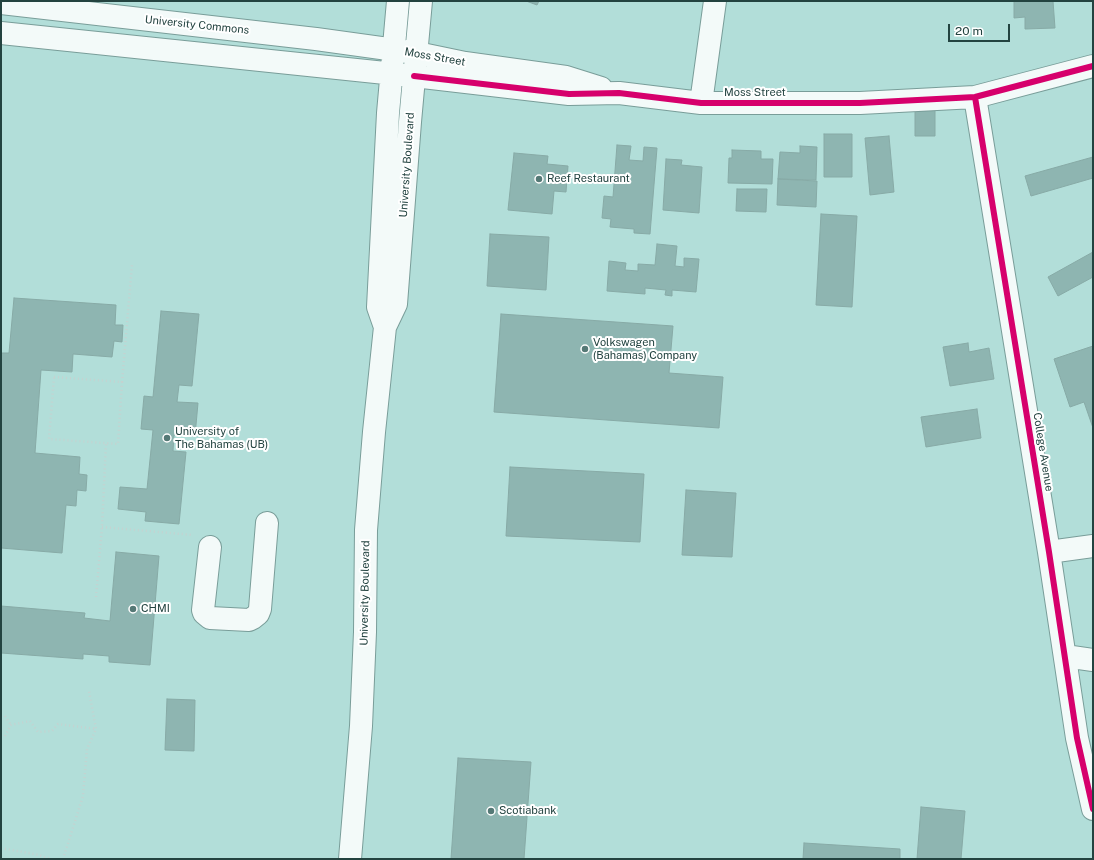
<!DOCTYPE html>
<html>
<head>
<meta charset="utf-8">
<style>
  body { margin:0 }
  #map { position:relative; width:1094px; height:860px; overflow:hidden; background:#b2ded9; font-family:"Public Sans",sans-serif }
  canvas { display:block }
  .frame { position:absolute; inset:0; border:2px solid #234340; pointer-events:none }
  .scale { position:absolute; left:948px; top:24px; width:62px; height:18px; box-sizing:border-box; border:2px solid #234340; border-top:0; padding-left:5px; font-size:12px; line-height:14px; white-space:nowrap; color:#234340; -webkit-text-stroke:3px #fff; paint-order:stroke }
</style>
</head>
<body>
<div id="map">
<canvas width="1094" height="860"></canvas>
<div class="frame"></div>
<div class="scale">20 m</div>
</div>
<script>
const ctx = document.querySelector('canvas').getContext('2d');
ctx.lineJoin = 'round';
function fill(path, color) { ctx.fillStyle = color; ctx.fill(path, 'evenodd'); }
const toPath = rows => new Path2D(rows.map(r => 'M' + r).join(''));
function trace(path, color, width, dash) { ctx.strokeStyle = color; ctx.lineWidth = width; ctx.lineCap = dash ? 'butt' : 'round'; ctx.setLineDash(dash || []); ctx.stroke(path); }
function label(font, color, halo, rows, align = 'center') {
  ctx.font = font + ' "Public Sans",sans-serif'; ctx.lineWidth = 4; ctx.setLineDash([]); ctx.textBaseline = 'middle'; ctx.strokeStyle = halo; ctx.fillStyle = color; for (const [text, x, y, turn = 0] of rows) {
    ctx.save(); ctx.translate(x, y); ctx.rotate((+turn || 0) * Math.PI / 180); ctx.textAlign = isNaN(turn) ? turn : align; if (halo) ctx.strokeText(text, 0, 0); ctx.fillText(text, 0, 0); ctx.restore();
  }
}
const building = toPath([
  [526,1,539,1,537,5,526,1],
  [1014,1,1053,1,1055,28,1025,29,1025,17,1014,18,1014,1],
  [915,109,935,109,935,136,915,136,915,109],
  [824,134,852,134,852,177,824,177,824,134],
  [889,136,894,192,870,195,865,138,889,136],
  [617,145,631,146,629,160,643,161,644,147,657,148,650,234,634,233,634,229,610,227,611,219,602,218,604,196,613,197,617,145],
  [800,146,817,147,816,180,778,179,780,152,800,153,800,146],
  [732,150,761,151,761,159,773,159,772,184,728,183,729,158,732,158,732,150],
  [514,153,548,156,547,164,568,166,566,192,554,191,552,214,508,210,514,153],
  [1093,157,1093,178,1031,196,1025,176,1093,157],
  [666,159,682,160,681,165,702,167,699,213,663,210,666,159],
  [778,179,817,181,816,207,777,205,778,179],
  [737,189,767,189,766,212,736,211,737,189],
  [821,214,857,216,852,307,816,305,821,214],
  [490,234,549,237,546,290,487,286,490,234],
  [657,244,677,246,675,266,684,267,684,258,699,259,696,292,672,290,672,296,665,295,666,290,645,288,645,294,607,291,609,261,626,263,625,270,638,271,638,264,655,265,657,244],
  [1093,252,1093,277,1058,296,1048,277,1093,252],
  [14,298,116,305,115,325,123,325,122,342,114,341,112,357,73,354,72,372,41,370,35,453,80,457,79,474,87,475,86,491,77,490,76,506,66,505,62,553,1,548,1,353,9,353,14,298],
  [161,311,199,314,192,386,179,385,177,402,198,403,195,436,174,435,173,451,186,452,179,524,145,521,146,512,118,509,120,487,147,489,153,430,141,429,144,396,153,397,161,311],
  [501,314,673,326,669,373,723,377,719,428,494,412,501,314],
  [968,343,969,352,989,348,994,379,950,386,943,347,968,343],
  [1093,346,1093,428,1084,402,1070,407,1054,359,1093,346],
  [977,409,981,438,926,447,921,417,977,409],
  [510,467,644,474,640,542,506,536,510,467],
  [686,490,736,493,732,557,682,555,686,490],
  [116,552,159,556,150,665,109,662,109,656,83,654,83,659,1,653,1,606,85,613,84,618,110,621,116,552],
  [167,699,195,700,194,751,165,750,167,699],
  [458,758,531,762,524,859,451,859,458,758],
  [921,807,965,811,961,859,917,859,921,807],
  [804,843,900,849,900,859,803,859,804,843]
]);
fill(building, '#8eb5b1');
trace(building, '#87aaa6', 1);
const minor = toPath([
  [417,53,465,63,566,77,601,88],
  [414,76,569,94,619,93,701,103,860,103,975,97,1093,66],
  [975,97,1049,552,1077,738,1093,809],
  [701,103,715,1],
  [210,547,203,610,204,613,210,618,249,620,253,618,258,614,260,609,267,523],
  [1049,552,1093,546],
  [1065,656,1093,660]
]);
const major = toPath([
  [1,3,316,39,417,53],
  [1,33,414,76],
  [385,327,378,307,388,113,398,1],
  [350,859,361,726,365,632,366,530,374,432,385,327,396,304,410,122,421,1]
]);
trace(minor, '#799d99', 24);
trace(major, '#799d99', 24);
trace(toPath([
  [54,377,122,382,118,444,49,439,54,377],
  [122,382,132,265],
  [102,527,193,535],
  [96,597,102,527,106,443],
  [1,716,5,716,11,725],
  [1,736,5,736,11,725,30,721,38,732,52,731,58,724,96,729],
  [1,848,39,855,50,859],
  [63,859,83,796,87,749,96,729,89,691]
]), '#c5d2d0', 2.5, [1, 3]);
trace(minor, '#f3faf9', 22);
trace(major, '#f3faf9', 22);
trace(toPath([
  [414,76,569,94,619,93,701,103,860,103,975,97,1093,66],
  [975,97,1049,552,1077,738,1093,809]
]), '#d6006c', 6);
for (const [x, y, r, color] of [
  [539,179,4,"#557976"],
  [585,349,4,"#557976"],
  [167,438,4,"#557976"],
  [133,609,4,"#557976"],
  [491,811,4,"#557976"]
]) { const dot = new Path2D(); dot.arc(x, y, r, 0, 2 * Math.PI); ctx.fillStyle = color; ctx.fill(dot); trace(dot, '#fff', 1.5); }
label('11px', '#234340', '#fff', [
  ["University Commons",197,25,6],
  ["Moss Street",435,57,10],
  ["Moss Street",755,93],
  ["University Boulevard",407,165,-86],
  ["College Avenue",1043,452,81],
  ["University Boulevard",365,593,-89]
]);
label('11px', '#234340', '#fff', [
  ["Reef Restaurant",547,179],
  ["Volkswagen",593,343],
  ["(Bahamas) Company",593,356],
  ["University of",175,432],
  ["The Bahamas (UB)",175,445],
  ["CHMI",141,609],
  ["Scotiabank",499,811]
], 'left');
</script>
</body>
</html>
